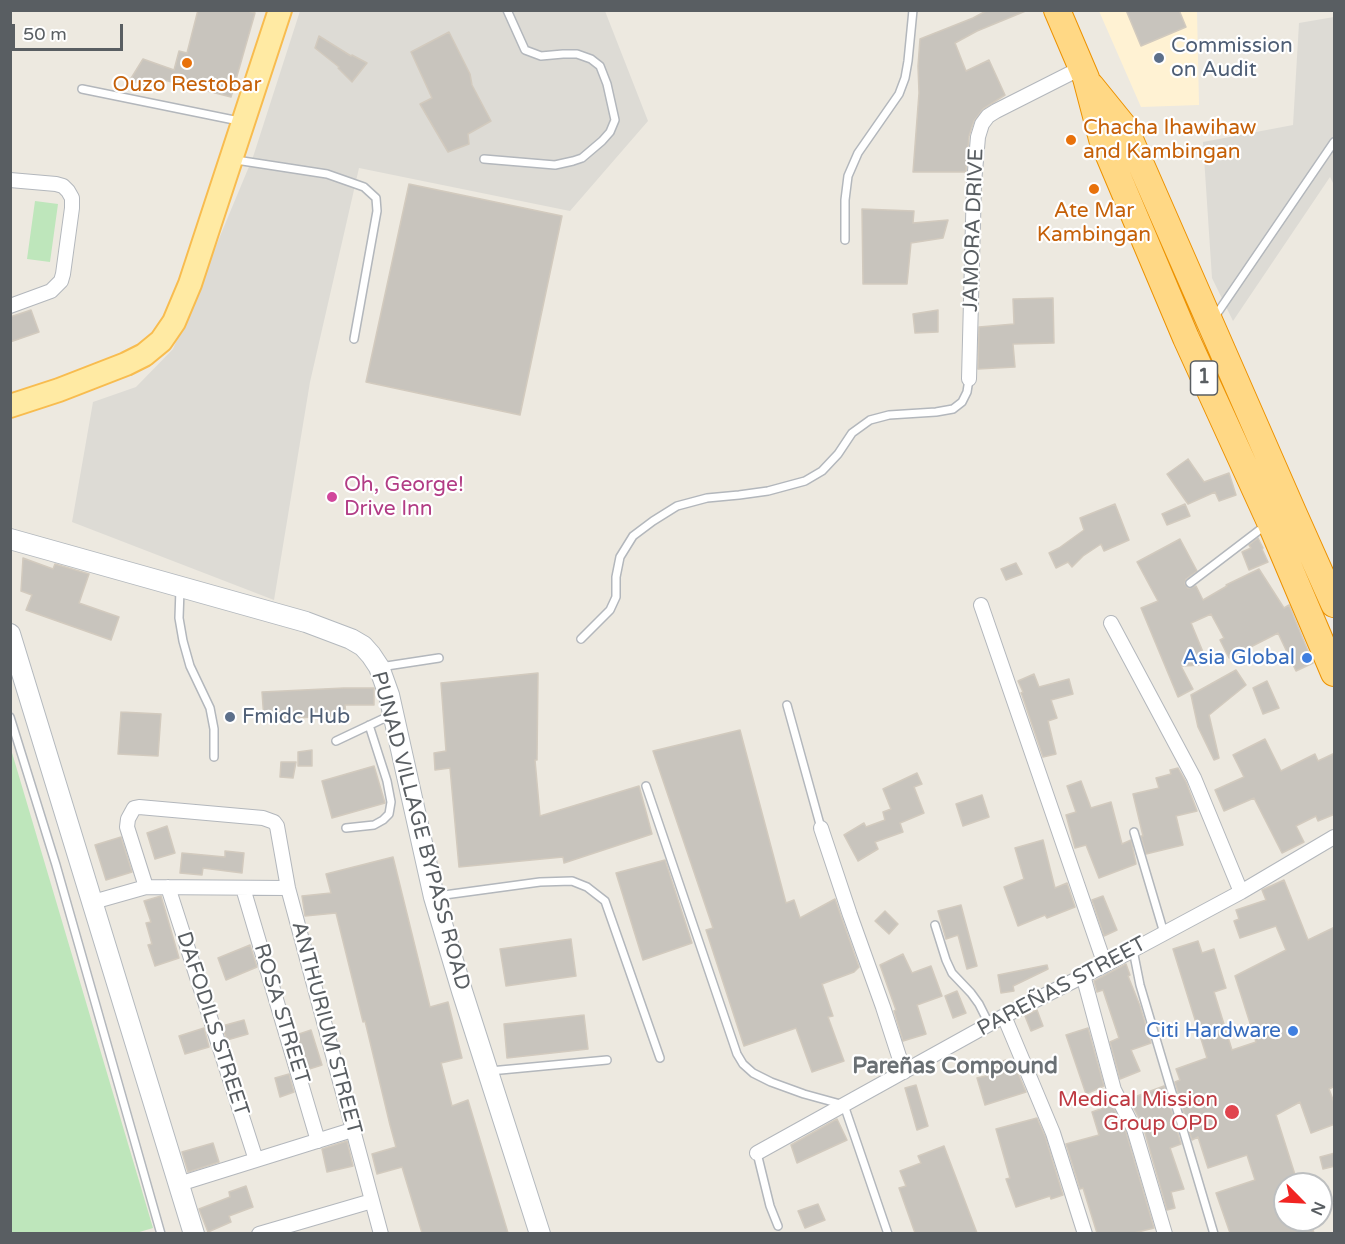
<!DOCTYPE html>
<html>
<head>
<meta charset="utf-8">
<style>
  body { margin:0 }
  #map { position:relative; width:1345px; height:1244px; overflow:hidden; background:#ede9e0; font-family:"Varela Round",sans-serif }
  canvas { display:block }
  .frame { position:absolute; inset:0; border:12px solid #595e62; pointer-events:none }
  .north { position:absolute; left:1273px; top:1172px; width:60px; height:60px; box-sizing:border-box; background:#fff; border:2px solid #bdbfc0; border-radius:50%; rotate:114deg; font-size:16px; font-weight:700; line-height:24px; text-align:center; color:#595e62 }
  .north::after { content:''; display:block; margin:auto; width:21px; height:27px; background:#f12422; clip-path:polygon(50% 0,100% 100%,50% 72%,0 100%) }
  .scale { position:absolute; left:12px; top:24px; width:111px; height:27px; box-sizing:border-box; border:3px solid #595e62; border-top:0; padding-left:8px; font-size:18px; line-height:21px; white-space:nowrap; color:#595e62; -webkit-text-stroke:4px #fff; paint-order:stroke }
</style>
</head>
<body>
<div id="map">
<canvas width="1345" height="1244"></canvas>
<div class="frame"></div>
<div class="north">N</div>
<div class="scale">50 m</div>
</div>
<script>
const ctx = document.querySelector('canvas').getContext('2d');
ctx.lineJoin = 'round';
function fill(path, color) { ctx.fillStyle = color; ctx.fill(path, 'evenodd'); }
const toPath = rows => new Path2D(rows.map(r => 'M' + r).join(''));
function trace(path, color, width, dash) { ctx.strokeStyle = color; ctx.lineWidth = width; ctx.lineCap = dash ? 'butt' : 'round'; ctx.setLineDash(dash || []); ctx.stroke(path); }
function label(font, color, halo, rows, align = 'center') {
  ctx.font = font + ' "Varela Round",sans-serif'; ctx.lineWidth = 4.5; ctx.setLineDash([]); ctx.textBaseline = 'middle'; ctx.strokeStyle = halo; ctx.fillStyle = color; for (const [text, x, y, turn = 0] of rows) {
    ctx.save(); ctx.translate(x, y); ctx.rotate((+turn || 0) * Math.PI / 180); ctx.textAlign = isNaN(turn) ? turn : align; if (halo) ctx.strokeText(text, 0, 0); ctx.fillText(text, 0, 0); ctx.restore();
  }
}
fill(toPath([
  [1099,11,1197,11,1199,105,1141,107]
]), '#fff2d3');
fill(toPath([
  [300,11,605,11,648,121,570,211,359,168,310,382,274,600,72,522,93,402,136,387,173,349,253,157],
  [1334,17,1334,185,1330,177,1233,321,1212,278,1203,142,1293,125,1299,23]
]), '#dddbd5');
fill(toPath([
  [35,201,58,204,50,262,27,259],
  [10,746,153,1228,136,1233,11,1233]
]), '#bee6bb');
const building = toPath([
  [198,10,244,10,255,13,231,97,160,79,158,90,130,80,143,59,174,70,179,51,187,53,198,10],
  [988,10,1028,10,977,31,955,43,966,71,989,60,1005,95,983,109,974,121,969,136,966,172,913,172,919,93,918,66,920,39,973,18,988,10],
  [1126,10,1179,10,1186,27,1141,46,1126,10],
  [449,32,470,74,472,85,491,121,468,134,469,144,448,152,420,104,432,98,411,52,449,32],
  [319,36,351,56,352,55,367,63,352,82,338,68,339,67,315,48,319,36],
  [409,184,562,216,520,415,366,382,409,184],
  [862,209,914,211,913,223,948,220,943,238,911,243,907,284,863,284,862,209],
  [1053,298,1054,343,1013,344,1015,367,978,369,979,327,1014,324,1013,299,1053,298],
  [31,310,39,332,10,342,10,317,31,310],
  [938,310,938,332,915,333,913,314,938,310],
  [1188,459,1204,482,1229,473,1236,495,1219,501,1215,492,1188,504,1167,474,1188,459],
  [1115,504,1129,540,1104,551,1101,544,1083,556,1072,567,1068,562,1056,568,1049,553,1059,548,1084,530,1080,518,1115,504],
  [1185,504,1190,516,1167,525,1162,514,1185,504],
  [1258,538,1263,548,1262,549,1268,562,1249,570,1242,552,1251,548,1249,545,1258,538],
  [1180,539,1197,571,1186,579,1185,584,1188,588,1196,586,1203,600,1227,586,1226,585,1259,569,1284,608,1289,605,1313,663,1296,671,1278,633,1229,658,1220,640,1224,638,1211,614,1191,623,1203,652,1204,665,1181,666,1193,689,1178,697,1141,608,1158,601,1137,562,1180,539],
  [23,558,53,569,55,564,89,574,79,603,119,617,111,640,26,610,32,595,21,591,23,558],
  [1016,563,1022,574,1006,580,1001,569,1016,563],
  [1236,670,1246,685,1209,715,1219,758,1214,760,1198,727,1191,695,1236,670],
  [538,673,537,760,535,760,540,816,639,786,652,834,564,863,563,857,459,867,450,768,435,770,434,753,446,751,441,683,538,673],
  [1034,674,1039,687,1069,679,1073,694,1051,700,1057,718,1048,721,1056,754,1043,757,1022,695,1021,693,1023,692,1018,681,1034,674],
  [1267,681,1279,708,1263,714,1253,688,1267,681],
  [344,688,374,688,374,705,345,705,346,715,264,720,262,692,344,688],
  [121,712,161,714,158,756,118,754,121,712],
  [740,730,786,903,794,900,800,918,835,899,859,967,854,972,822,984,833,1016,828,1017,844,1061,812,1072,796,1028,744,1046,706,930,713,928,653,751,740,730],
  [1265,739,1281,771,1315,754,1318,761,1335,753,1335,814,1318,821,1316,816,1296,826,1304,842,1282,853,1254,798,1224,811,1215,790,1244,777,1233,755,1265,739],
  [312,750,312,766,298,766,298,752,312,750],
  [281,762,296,762,293,778,280,777,281,762],
  [374,766,385,803,332,818,322,781,374,766],
  [1178,768,1186,782,1197,811,1176,816,1183,845,1146,854,1141,836,1143,836,1133,794,1159,788,1156,778,1171,774,1170,770,1178,768],
  [917,773,922,784,914,787,924,813,900,823,903,832,875,842,878,849,858,861,844,835,864,823,866,827,885,820,883,812,891,809,883,789,917,773],
  [1081,781,1091,808,1111,802,1122,844,1131,840,1136,864,1099,878,1086,845,1075,848,1066,815,1076,812,1067,786,1081,781],
  [982,795,989,817,963,826,956,804,982,795],
  [167,826,175,853,155,859,147,833,167,826],
  [121,837,132,872,106,880,95,845,121,837],
  [1043,840,1055,888,1067,883,1075,907,1047,918,1045,915,1018,926,1004,887,1024,879,1015,848,1043,840],
  [225,851,244,853,242,873,203,868,202,875,180,873,182,853,225,857,225,851],
  [393,857,430,1007,448,1002,462,1058,441,1063,452,1106,468,1100,508,1233,422,1233,402,1167,377,1174,372,1154,396,1147,390,1125,365,1021,363,1022,336,913,305,916,302,896,331,893,326,874,393,857],
  [665,860,692,943,643,960,616,873,665,860],
  [1284,880,1308,940,1335,927,1335,1086,1329,1089,1335,1105,1335,1124,1311,1133,1300,1102,1276,1115,1298,1184,1285,1184,1285,1220,1310,1220,1314,1233,1230,1233,1216,1193,1255,1180,1247,1155,1208,1168,1198,1137,1192,1140,1175,1082,1180,1080,1176,1069,1207,1058,1173,949,1198,941,1202,953,1214,949,1226,988,1214,992,1232,1050,1256,1042,1235,976,1286,950,1276,926,1240,938,1234,921,1239,919,1236,910,1266,900,1262,890,1284,880],
  [161,896,179,958,155,966,148,945,152,944,146,923,151,922,144,901,161,896],
  [1103,896,1117,930,1104,936,1092,900,1103,896],
  [961,905,977,966,967,969,958,935,946,939,938,911,961,905],
  [885,911,898,924,889,934,875,921,885,911],
  [571,939,576,976,506,986,500,949,571,939],
  [250,945,257,967,226,980,218,958,250,945],
  [903,954,912,973,931,966,942,996,917,1005,926,1034,903,1041,894,1011,896,1010,880,965,903,954],
  [1126,964,1130,975,1128,976,1140,1006,1151,1043,1131,1050,1140,1071,1120,1079,1110,1042,1119,1038,1103,990,1097,992,1094,981,1126,964],
  [1047,965,1048,969,1013,986,1014,991,1001,993,998,975,1047,965],
  [957,991,966,1013,953,1018,945,996,957,991],
  [1037,1010,1043,1026,1031,1031,1025,1016,1037,1010],
  [584,1015,588,1049,507,1058,504,1024,584,1015],
  [244,1020,248,1034,227,1040,222,1026,244,1020],
  [204,1028,209,1047,185,1054,179,1036,204,1028],
  [1088,1028,1104,1086,1086,1094,1066,1035,1088,1028],
  [311,1030,322,1065,306,1070,296,1035,311,1030],
  [1006,1060,1008,1068,1015,1066,1026,1092,985,1105,977,1078,990,1075,988,1066,1006,1060],
  [289,1074,294,1092,280,1097,275,1078,289,1074],
  [916,1085,928,1126,917,1130,905,1088,916,1085],
  [1164,1086,1181,1144,1170,1148,1184,1189,1171,1192,1175,1208,1167,1210,1143,1126,1129,1099,1164,1086],
  [1112,1105,1126,1132,1154,1228,1134,1233,1097,1233,1083,1188,1080,1189,1066,1144,1099,1135,1092,1112,1112,1105],
  [1037,1118,1045,1136,1063,1195,1051,1199,1050,1196,1016,1207,1006,1179,1010,1178,996,1129,1037,1118],
  [837,1119,847,1140,797,1163,791,1145,837,1119],
  [347,1141,353,1166,327,1172,322,1149,347,1141],
  [213,1143,219,1162,188,1172,182,1152,213,1143],
  [944,1146,977,1233,915,1233,899,1188,906,1186,900,1171,921,1163,918,1156,944,1146],
  [1335,1153,1335,1166,1323,1169,1320,1157,1335,1153],
  [246,1186,253,1207,229,1216,231,1222,208,1232,199,1209,230,1197,229,1192,246,1186],
  [818,1204,825,1220,805,1228,798,1211,818,1204]
]);
fill(building, '#c8c4bd');
trace(building, '#d2cabe', 1.5);
const lane = toPath([
  [82,89,239,121],
  [484,159,555,165,573,161,582,158,602,141,610,132,615,120,607,84,600,66,591,59,577,54,563,54,541,56,525,50,507,10],
  [236,160,327,174,364,187,376,198,377,211,354,339],
  [845,240,845,200,848,176,858,153,899,94,905,78,908,61,913,10],
  [1214,318,1334,142],
  [1190,583,1266,525],
  [180,589,179,618,183,641,190,666,210,708,214,729,214,757],
  [581,639,610,610,616,597,616,577,620,557,633,536,653,521,677,506,707,498,739,495,768,491,805,481,822,471,838,454,852,433,870,420,889,415,936,412,953,409,962,402,967,392,969,379],
  [380,667,439,658],
  [787,705,821,828],
  [10,717,56,865,161,1234],
  [336,741,391,715],
  [646,786,737,1054,743,1064,753,1073,771,1082,804,1094,844,1105,888,1234],
  [346,828,374,825,383,820,389,814,391,802,387,781,369,725],
  [1134,832,1164,933],
  [437,896,540,882,572,881,587,887,605,901,660,1058],
  [935,925,946,960,952,973,971,993,979,1004,989,1024],
  [1133,950,1140,985,1214,1234],
  [490,1071,607,1060],
  [757,1153,770,1206,778,1226]
]);
const street = toPath([
  [10,180,56,184,63,186,68,191,72,198,72,208,63,274,61,281,51,291,10,306],
  [969,379,974,183,978,137,982,124,988,116,996,111,1081,68],
  [981,605,1105,965],
  [1111,623,1194,778,1241,892],
  [821,828,850,915,883,1007,904,1072],
  [146,887,127,827,128,819,134,808,139,807,263,818,274,822,277,826,288,888,381,1234],
  [168,887,256,1160],
  [243,888,318,1141],
  [93,902,146,887,288,888],
  [1083,975,1114,1090,1134,1129,1165,1234],
  [1004,1016,1053,1133,1085,1234],
  [757,1153,1004,1016,1105,965,1241,892,1334,837],
  [179,1184,352,1130],
  [259,1234,372,1201]
]);
const secondary = toPath([
  [10,539,306,622,351,639,363,646,371,655,379,667,389,695,434,897,462,991,540,1234],
  [10,634,194,1234]
]);
const primary = toPath([
  [10,406,59,390,126,364,144,355,161,341,174,322,190,284,280,10]
]);
const highway = toPath([
  [1057,10,1086,78,1102,139,1186,338,1270,522,1334,673],
  [1091,86,1125,128,1293,512,1334,604]
]);
trace(lane, '#b3b7bc', 10);
trace(street, '#b3b7bc', 16);
trace(secondary, '#b4b9be', 22);
trace(primary, '#f8bc4f', 26);
trace(highway, '#ed9200', 28);
trace(lane, '#fff', 7);
trace(street, '#fff', 14);
trace(secondary, '#fff', 20);
trace(primary, '#ffeaa3', 22);
trace(highway, '#ffd885', 26);
for (const [x, y, r, color] of [
  [1159,58,6,"#5c6f8a"],
  [187,63,6,"#e8710a"],
  [1071,140,6,"#e8710a"],
  [1094,189,6,"#e8710a"],
  [332,497,6,"#d1479c"],
  [1307,658,6,"#3f7fe0"],
  [230,717,6,"#5c6f8a"],
  [1293,1031,6,"#3f7fe0"],
  [1232,1112,8,"#e0444e"]
]) { const dot = new Path2D(); dot.arc(x, y, r, 0, 2 * Math.PI); ctx.fillStyle = color; ctx.fill(dot); trace(dot, '#fff', 2); }
for (const [x, y, w] of [
  [1204,378,27]
]) { const box = new Path2D(); box.roundRect(x - w / 2, y - 17, w, 34, 4.5); ctx.fillStyle = '#fff'; ctx.fill(box); trace(box, '#595e62', 1.5); }
label('bold 20px', '#595e62', null, [
  ["1",1204,378]
]);
label('21px', '#4e5e75', '#fff', [
  ["Commission",1171,46],
  ["on Audit",1171,70],
  ["Fmidc Hub",242,717]
], 'left');
label('21px', '#c56008', '#fff', [
  ["Ouzo Restobar",187,85],
  ["Chacha Ihawihaw",1083,128,"left"],
  ["and Kambingan",1083,152,"left"],
  ["Ate Mar",1094,211],
  ["Kambingan",1094,235]
]);
label('21px', '#595e62', '#fff', [
  ["JAMORA DRIVE",974,230,-88],
  ["PUNAD VILLAGE BYPASS ROAD",420,831,75],
  ["PAREÑAS STREET",1062,987,-28],
  ["ROSA STREET",281,1014,73],
  ["DAFODILS STREET",212,1024,72],
  ["ANTHURIUM STREET",326,1028,75]
]);
label('21px', '#b23c85', '#fff', [
  ["Oh, George!",344,485],
  ["Drive Inn",344,509]
], 'left');
label('21px', '#366cbe', '#fff', [
  ["Asia Global",1295,658],
  ["Citi Hardware",1281,1031]
], 'right');
label('21px', '#be3a42', '#fff', [
  ["Medical Mission",1218,1100],
  ["Group OPD",1218,1124]
], 'right');
label('bold 22px', '#6a7074', '#fff', [
  ["Pareñas Compound",955,1067]
]);
</script>
</body>
</html>
